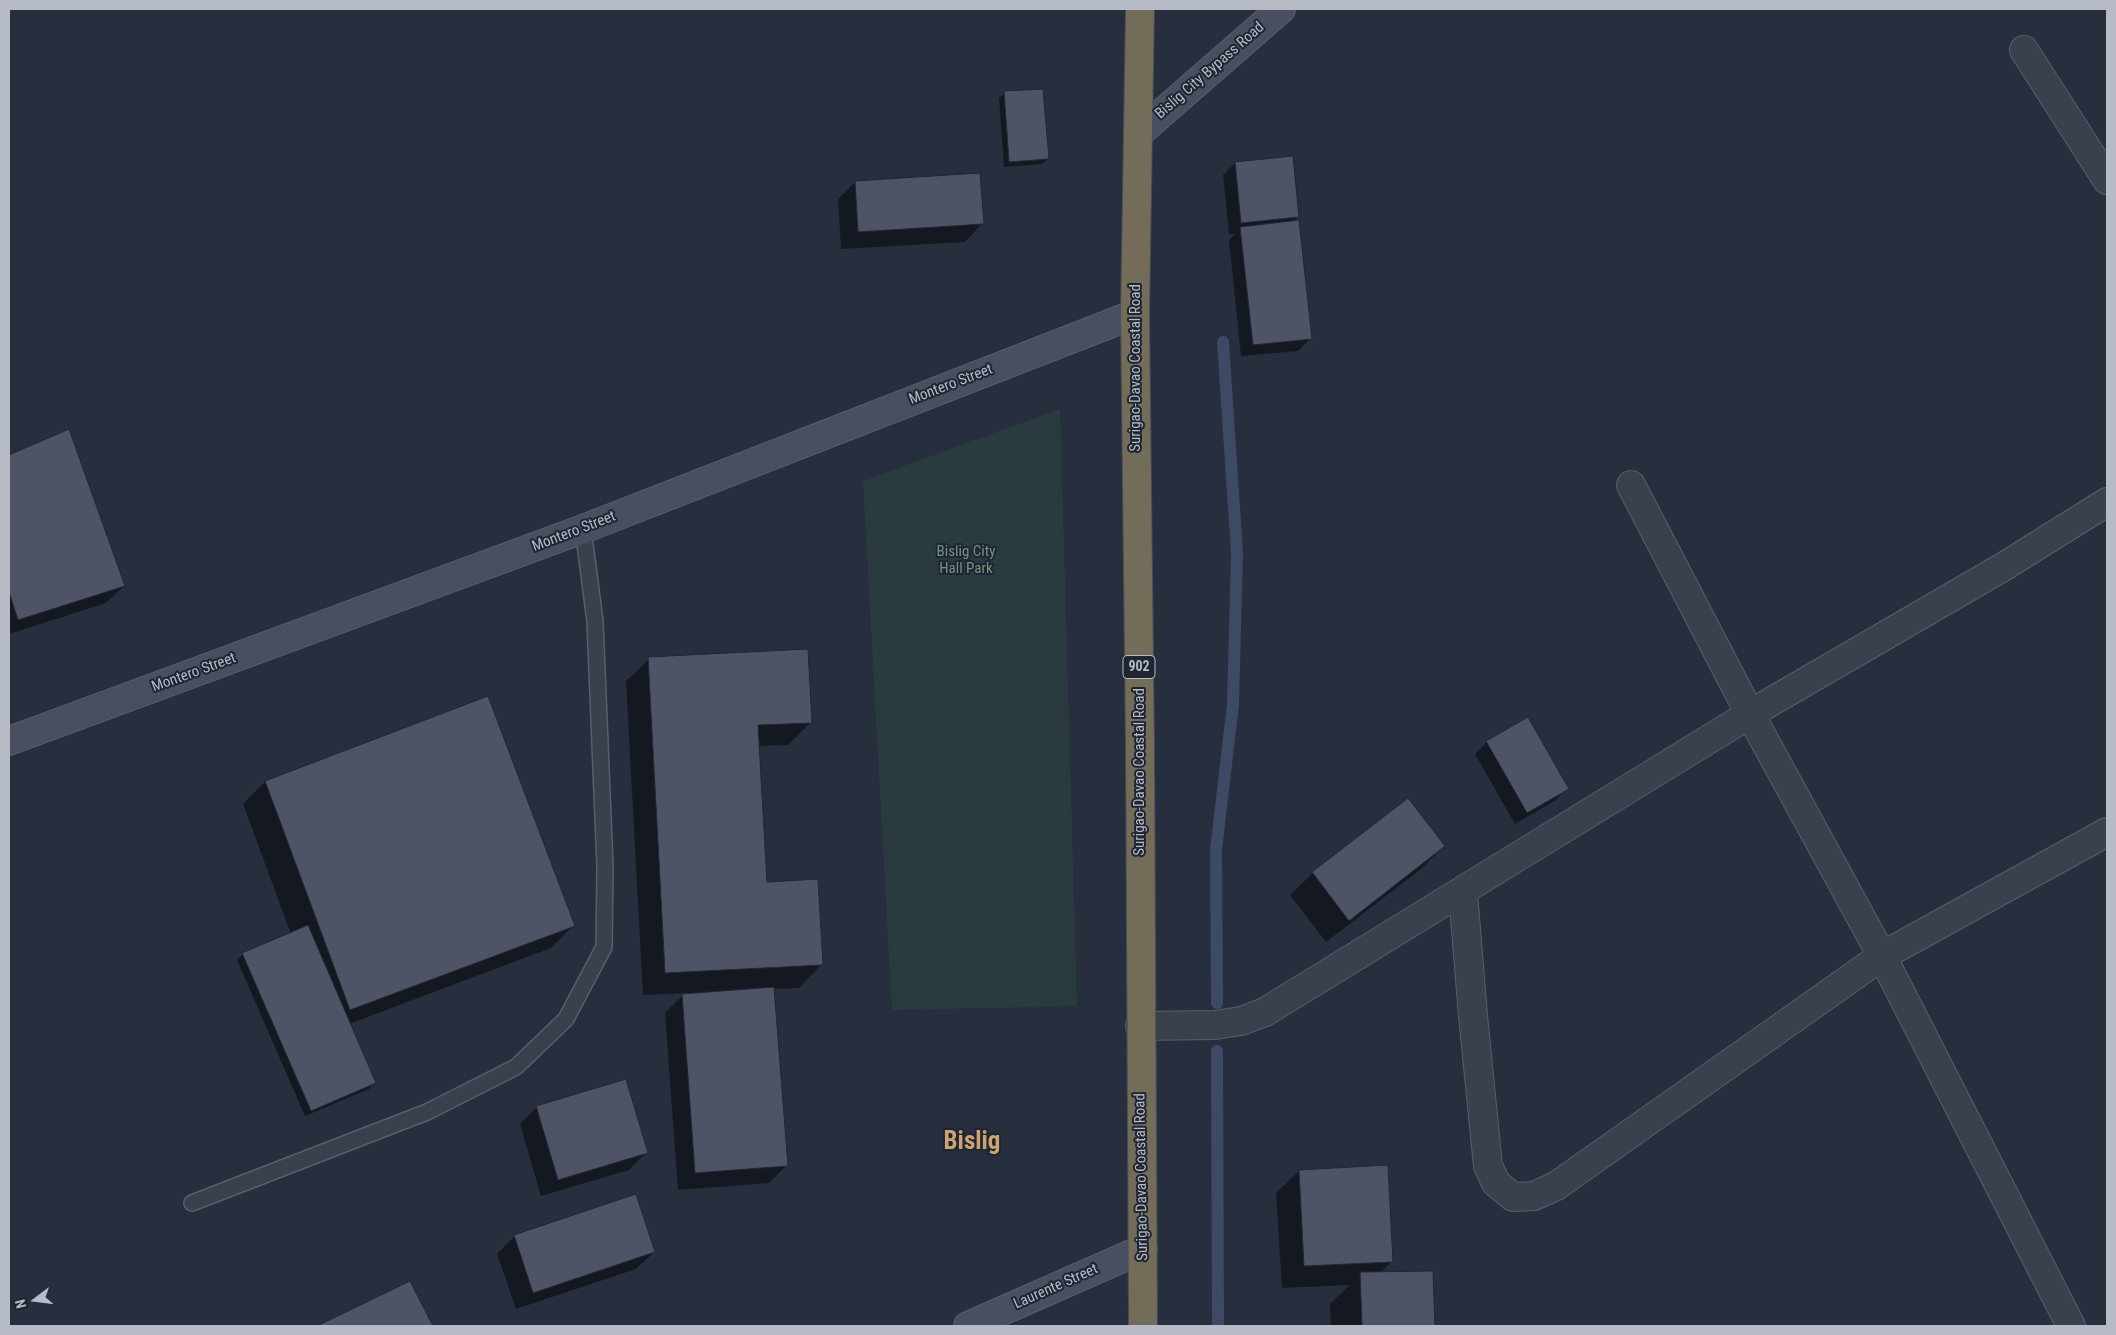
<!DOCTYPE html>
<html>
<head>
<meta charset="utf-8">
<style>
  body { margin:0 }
  #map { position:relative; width:2116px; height:1335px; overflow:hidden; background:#272e3d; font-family:"Roboto Condensed",sans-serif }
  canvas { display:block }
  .frame { position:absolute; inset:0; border:10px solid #b7bbc8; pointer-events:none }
  .north { position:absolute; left:10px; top:1275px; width:50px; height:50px; -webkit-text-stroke:4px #202532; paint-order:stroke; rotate:255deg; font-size:14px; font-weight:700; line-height:20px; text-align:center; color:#b7bbc8 }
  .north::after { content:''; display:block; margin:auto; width:18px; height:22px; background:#b7bbc8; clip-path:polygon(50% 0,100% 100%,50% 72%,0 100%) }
</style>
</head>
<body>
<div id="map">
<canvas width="2116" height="1335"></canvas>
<div class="frame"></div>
<div class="north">N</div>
</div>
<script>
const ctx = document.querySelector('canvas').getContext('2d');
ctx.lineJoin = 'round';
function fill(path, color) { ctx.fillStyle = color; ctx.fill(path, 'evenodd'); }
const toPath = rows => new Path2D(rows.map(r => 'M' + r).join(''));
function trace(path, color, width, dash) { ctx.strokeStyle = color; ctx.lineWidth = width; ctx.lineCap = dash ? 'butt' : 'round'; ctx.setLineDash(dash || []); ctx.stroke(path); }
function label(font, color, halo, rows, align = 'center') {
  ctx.font = font + ' "Roboto Condensed",sans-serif'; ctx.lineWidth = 4; ctx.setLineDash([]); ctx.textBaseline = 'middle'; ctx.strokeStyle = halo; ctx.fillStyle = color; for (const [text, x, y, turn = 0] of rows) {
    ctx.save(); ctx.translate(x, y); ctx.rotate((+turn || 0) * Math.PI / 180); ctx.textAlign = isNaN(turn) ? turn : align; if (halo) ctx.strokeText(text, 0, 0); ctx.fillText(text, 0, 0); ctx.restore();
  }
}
fill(toPath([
  [1060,409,1077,1006,892,1010,863,481]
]), '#2a3b3f');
fill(toPath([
  [1005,93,1048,159,1042,164,1004,167,999,98],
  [1235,163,1297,217,1292,223,1310,339,1298,351,1241,356,1229,240,1235,234,1229,234,1223,175],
  [855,182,982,224,965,242,841,249,838,199],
  [69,430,124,586,106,603,9,634,9,456],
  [649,659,811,722,788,745,758,746,766,884,821,965,799,988,773,989,787,1165,769,1183,678,1190,665,1013,682,996,689,995,689,993,643,995,626,681],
  [488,698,573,926,551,948,349,1024,374,1083,369,1089,305,1116,237,960,243,954,291,934,243,804,265,782],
  [1487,742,1567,788,1556,800,1515,824,1475,754],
  [1444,846,1421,869,1326,942,1290,895,1313,873],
  [537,1107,647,1152,629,1170,541,1196,520,1124],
  [1299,1171,1392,1261,1380,1273,1432,1272,1433,1326,1331,1326,1330,1304,1350,1285,1282,1288,1276,1193],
  [515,1236,654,1252,636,1269,516,1309,497,1254],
  [410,1282,431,1326,320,1326]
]), '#0007');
trace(toPath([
  [1217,1003,1216,850,1233,704,1237,553,1223,342],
  [1217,1051,1218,1326]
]), '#3e4a64', 12);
const building = toPath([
  [1043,89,1049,159,1009,162,1004,91,1043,89],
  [1293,156,1299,217,1241,223,1235,162,1293,156],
  [980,173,984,224,858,232,855,181,980,173],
  [1299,220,1312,339,1253,345,1240,227,1299,220],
  [69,429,125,586,18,620,9,592,9,455,69,429],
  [808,649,812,723,758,725,767,882,818,879,823,965,665,973,648,657,808,649],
  [488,696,575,926,350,1010,265,781,488,696],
  [1528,717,1569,789,1527,813,1486,741,1528,717],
  [1408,798,1445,846,1349,921,1312,872,1408,798],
  [308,925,376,1083,311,1111,242,953,308,925],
  [774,987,788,1166,695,1173,682,994,774,987],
  [626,1079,648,1153,558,1180,536,1106,626,1079],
  [1388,1165,1393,1262,1304,1266,1299,1170,1388,1165],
  [636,1194,655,1252,533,1293,514,1235,636,1194],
  [1433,1271,1435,1326,1362,1326,1360,1272,1433,1271],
  [410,1281,433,1326,317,1326,410,1281]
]);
fill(building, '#4e5466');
trace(building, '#222734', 1);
const lane = toPath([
  [192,1203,427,1112,516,1067,566,1019,604,947,605,867,595,621,583,529]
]);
const street = toPath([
  [2024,50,2107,180],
  [1631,485,1750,714,1882,956,2071,1326],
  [1463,892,1473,1016,1488,1166,1496,1183,1513,1197,1534,1196,1556,1186,1882,956,2107,832],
  [1140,1026,1215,1025,1241,1021,1265,1012,1750,714,2003,567,2107,502]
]);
const secondary = toPath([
  [1139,133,1281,9],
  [9,741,583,529,1135,314],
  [968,1326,1143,1249]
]);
const highway = toPath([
  [1140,9,1135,314,1140,747,1143,1326]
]);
trace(lane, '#595e6b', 18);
trace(street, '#595e6b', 30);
trace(secondary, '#595e6b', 30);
trace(highway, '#464b58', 30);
trace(lane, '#3b404d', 15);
trace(street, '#3b404d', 28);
trace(secondary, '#494f60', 28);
trace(highway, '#736c59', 28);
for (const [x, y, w] of [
  [1139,667,32]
]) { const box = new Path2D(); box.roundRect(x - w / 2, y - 11.5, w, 23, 4); ctx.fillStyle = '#202532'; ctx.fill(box); trace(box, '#b7bbc8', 1); }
label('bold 14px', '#b7bbc8', null, [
  ["902",1139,667]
]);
label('15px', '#b7bbc8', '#202532', [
  ["Bislig City Bypass Road",1210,71,-41],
  ["Surigao-Davao Coastal Road",1136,368,-90],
  ["Montero Street",951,385,-21],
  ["Montero Street",574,532,-21],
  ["Montero Street",194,673,-20],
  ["Surigao-Davao Coastal Road",1140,772,-90],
  ["Surigao-Davao Coastal Road",1142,1177,-91],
  ["Laurente Street",1056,1287,-24]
]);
label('15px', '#70977e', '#202532', [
  ["Bislig City",966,552],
  ["Hall Park",966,569]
]);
label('bold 25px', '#cca46f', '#202532', [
  ["Bislig",972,1143]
]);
</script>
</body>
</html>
